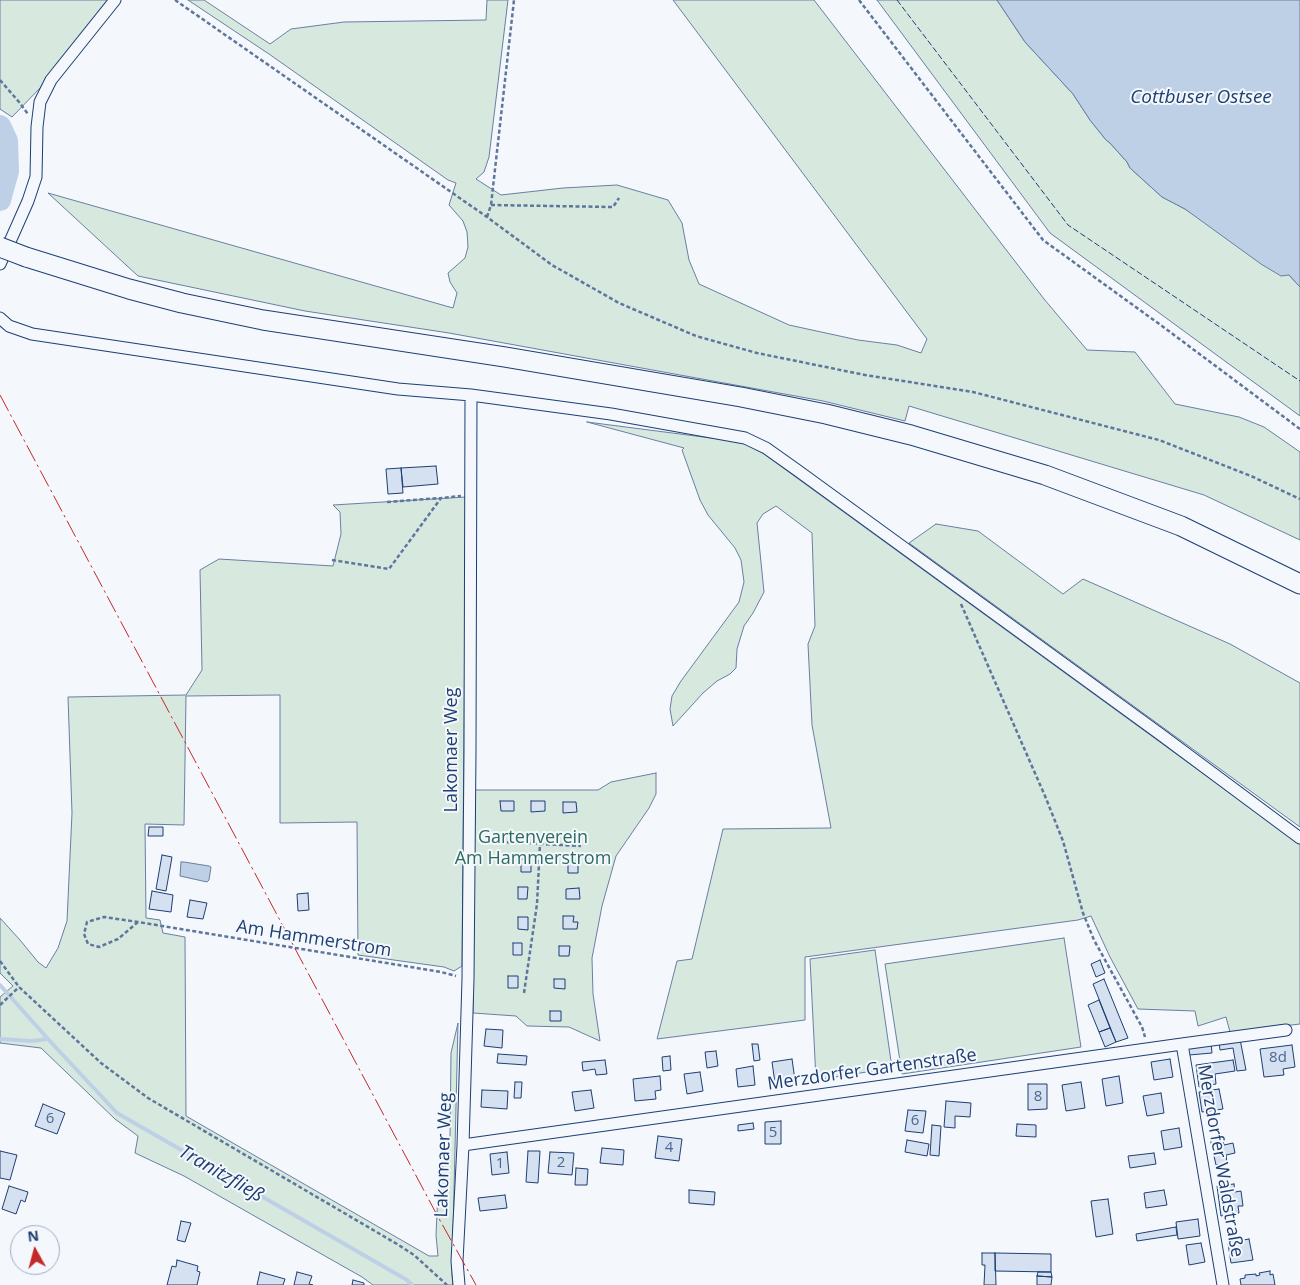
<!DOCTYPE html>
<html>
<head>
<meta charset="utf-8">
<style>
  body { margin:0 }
  #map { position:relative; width:1300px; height:1285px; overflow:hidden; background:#f4f7fb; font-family:"Open Sans",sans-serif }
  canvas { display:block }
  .north { position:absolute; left:10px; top:1225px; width:50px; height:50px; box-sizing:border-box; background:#f4f7fb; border:1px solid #9eadc5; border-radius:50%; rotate:353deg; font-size:14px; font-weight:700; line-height:20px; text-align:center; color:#1d3f73 }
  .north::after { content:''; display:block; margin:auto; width:18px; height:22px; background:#c62828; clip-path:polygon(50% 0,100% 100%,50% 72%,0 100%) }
</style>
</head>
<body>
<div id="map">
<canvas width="1300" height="1285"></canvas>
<div class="north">N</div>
</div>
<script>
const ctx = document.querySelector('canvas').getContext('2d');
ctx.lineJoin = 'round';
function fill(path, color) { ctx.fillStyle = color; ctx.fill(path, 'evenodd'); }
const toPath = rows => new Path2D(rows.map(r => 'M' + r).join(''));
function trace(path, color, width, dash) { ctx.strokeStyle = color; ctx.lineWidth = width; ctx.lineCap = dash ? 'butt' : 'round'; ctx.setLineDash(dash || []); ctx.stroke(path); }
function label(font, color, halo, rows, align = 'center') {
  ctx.font = font + ' "Open Sans",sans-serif'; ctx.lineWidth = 4; ctx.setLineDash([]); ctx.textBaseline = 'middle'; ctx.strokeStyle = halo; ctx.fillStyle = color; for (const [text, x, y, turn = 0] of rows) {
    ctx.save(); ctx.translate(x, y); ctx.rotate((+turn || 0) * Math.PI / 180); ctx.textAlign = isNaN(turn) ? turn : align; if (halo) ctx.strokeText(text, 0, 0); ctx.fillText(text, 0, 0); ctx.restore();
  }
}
const green = toPath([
  [0,0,109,0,41,87,12,117,0,109,0,0],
  [188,0,204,0,270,44,291,29,344,22,486,20,487,0,508,0,489,157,484,172,476,179,501,195,563,188,617,185,668,200,682,223,689,260,699,284,789,325,858,340,897,345,921,353,927,339,673,0,814,0,1044,299,1087,350,1135,352,1175,404,1239,417,1264,427,1300,452,1300,540,1204,495,909,406,905,421,823,401,449,333,305,311,138,276,48,193,453,308,457,293,450,282,448,273,465,258,468,247,467,232,463,221,449,205,456,183,448,180,269,54,188,0],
  [877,0,997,0,1025,42,1073,94,1090,120,1106,140,1110,143,1127,162,1130,168,1162,197,1185,209,1289,275,1300,287,1300,416,1050,233,877,0],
  [587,422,742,442,764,454,1300,844,1300,1024,1230,1032,1226,1017,1198,1026,1195,1011,1138,1009,1110,957,1091,916,1078,920,805,957,805,1020,657,1039,677,961,692,959,723,829,831,828,812,725,808,644,815,626,812,533,776,506,763,514,757,523,764,592,753,613,744,626,737,649,736,668,730,674,717,681,703,693,673,726,670,709,672,696,681,681,739,602,744,582,741,560,735,548,708,515,700,500,682,450,684,448,587,422],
  [466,497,462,966,454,971,444,967,358,955,357,822,280,823,280,695,186,696,184,825,145,824,146,918,160,920,163,933,185,937,186,1116,429,1256,438,1256,436,1235,438,1191,444,1160,450,1137,451,1053,458,1023,452,1275,453,1285,373,1285,362,1277,184,1176,135,1153,138,1136,115,1119,41,1048,0,1043,0,997,13,986,0,973,0,918,20,940,38,962,46,968,58,948,67,921,72,813,68,697,186,695,202,670,200,570,219,559,333,566,341,534,340,512,333,505,466,497],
  [936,524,978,531,1063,594,1083,579,1230,644,1300,683,1300,827,909,543,936,524],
  [656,773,656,794,649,808,616,856,602,906,592,958,593,994,600,1041,569,1027,527,1026,516,1016,473,1013,475,790,598,790,611,782,656,773],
  [1064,938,1081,1047,902,1074,885,964,1064,938],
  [875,950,892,1068,816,1080,810,959,875,950]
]);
fill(green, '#d7e8df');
trace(green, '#687fa3', 1);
const water = toPath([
  [997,0,1300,0,1300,287,1289,275,1281,276,1261,264,1185,209,1162,197,1130,168,1127,162,1110,143,1106,140,1090,120,1073,94,1025,42,997,0],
  [181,862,184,862,209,866,211,867,209,880,207,882,180,876,181,862]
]);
fill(water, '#bed0e5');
trace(water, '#687fa3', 1);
trace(toPath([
  [0,985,48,1039,117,1113,407,1280,412,1285],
  [0,1039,31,1041,48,1039]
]), '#bed0e5', 4);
trace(toPath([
  [0,126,7,141,8,171,0,200]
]), '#bed0e5', 22);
const building = toPath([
  [436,466,438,484,403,487,401,468,436,466],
  [401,468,403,493,388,494,386,469,401,468],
  [500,801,514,801,514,811,501,811,500,801],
  [531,801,545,801,545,811,531,812,531,801],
  [563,802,576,802,577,812,563,813,563,802],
  [149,827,163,827,163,836,148,836,149,827],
  [162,855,172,857,166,891,156,889,162,855],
  [521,859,531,860,531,872,521,872,521,859],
  [568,861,578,861,578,873,568,873,568,861],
  [518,887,528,887,527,899,518,899,518,887],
  [579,888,580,899,566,899,566,889,579,888],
  [152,891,173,895,171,912,149,909,152,891],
  [308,893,309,910,298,911,297,894,308,893],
  [190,900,207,903,203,919,187,917,190,900],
  [563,916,574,916,573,922,578,922,577,929,563,929,563,916],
  [518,917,528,917,528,930,518,929,518,917],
  [513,943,522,943,522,955,513,955,513,943],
  [559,946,570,946,569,956,559,956,559,946],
  [1100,960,1105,973,1096,977,1091,964,1100,960],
  [508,976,518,976,518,988,508,988,508,976],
  [554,979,565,979,565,989,554,988,554,979],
  [1104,979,1128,1038,1116,1042,1093,984,1104,979],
  [1099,1000,1110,1028,1099,1032,1088,1005,1099,1000],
  [550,1011,561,1011,561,1021,550,1021,550,1011],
  [1110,1028,1116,1042,1105,1047,1099,1032,1110,1028],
  [486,1029,503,1030,502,1048,484,1046,486,1029],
  [1240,1039,1246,1070,1237,1071,1233,1048,1220,1050,1219,1042,1240,1039],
  [1211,1043,1212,1053,1189,1055,1188,1046,1211,1043],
  [752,1044,758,1044,760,1060,754,1061,752,1044],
  [1292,1045,1295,1067,1283,1069,1284,1075,1264,1077,1260,1049,1292,1045],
  [716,1051,718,1066,707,1068,705,1052,716,1051],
  [498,1054,527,1056,526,1065,497,1063,498,1054],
  [670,1056,671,1070,663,1071,662,1057,670,1056],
  [792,1059,795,1080,775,1083,772,1062,792,1059],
  [1170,1059,1173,1077,1154,1080,1151,1062,1170,1059],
  [605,1060,607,1074,596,1075,595,1069,583,1071,582,1062,605,1060],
  [1233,1060,1235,1071,1215,1074,1216,1084,1199,1087,1196,1065,1233,1060],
  [753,1066,755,1085,738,1087,736,1069,753,1066],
  [700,1072,703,1091,687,1094,684,1074,700,1072],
  [660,1076,661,1090,655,1091,656,1099,635,1101,633,1079,660,1076],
  [1119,1076,1123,1103,1106,1106,1102,1079,1119,1076],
  [515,1082,522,1082,521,1098,514,1098,515,1082],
  [1081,1082,1085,1108,1066,1111,1062,1085,1081,1082],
  [1028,1084,1047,1084,1047,1109,1028,1110,1028,1084],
  [1219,1089,1223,1109,1202,1112,1199,1092,1219,1089],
  [482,1090,508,1091,507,1109,481,1107,482,1090],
  [591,1090,594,1108,575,1111,572,1092,591,1090],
  [1161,1093,1164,1113,1147,1116,1143,1096,1161,1093],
  [946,1101,971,1103,970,1117,955,1116,955,1128,944,1127,946,1101],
  [43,1104,65,1113,57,1134,35,1126,43,1104],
  [908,1110,926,1111,923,1133,905,1131,908,1110],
  [781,1121,781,1144,765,1144,765,1122,781,1121],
  [753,1123,754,1129,738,1131,738,1125,753,1123],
  [1017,1124,1036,1125,1036,1137,1016,1136,1017,1124],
  [932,1125,941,1126,939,1156,930,1155,932,1125],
  [1179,1128,1182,1147,1164,1150,1161,1131,1179,1128],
  [658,1136,682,1139,679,1161,655,1158,658,1136],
  [1222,1136,1224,1145,1233,1143,1235,1153,1226,1155,1227,1163,1216,1165,1210,1138,1222,1136],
  [907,1140,929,1144,927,1156,905,1152,907,1140],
  [602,1148,624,1150,623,1165,600,1163,602,1148],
  [0,1151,17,1155,10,1180,0,1178,0,1151],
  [528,1151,540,1151,538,1183,526,1182,528,1151],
  [507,1152,509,1173,492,1175,490,1154,507,1152],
  [550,1152,574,1153,572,1175,548,1173,550,1152],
  [1154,1153,1156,1164,1130,1168,1128,1156,1154,1153],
  [576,1168,588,1169,587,1185,575,1185,576,1168],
  [1234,1184,1235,1192,1241,1191,1243,1206,1238,1206,1239,1213,1221,1216,1217,1186,1234,1184],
  [9,1186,28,1192,25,1202,21,1200,16,1214,2,1209,9,1186],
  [689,1190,715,1192,714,1205,689,1203,689,1190],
  [1164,1190,1167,1205,1146,1208,1144,1193,1164,1190],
  [505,1195,507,1208,480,1211,478,1198,505,1195],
  [1108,1199,1113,1234,1096,1237,1091,1201,1108,1199],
  [1198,1219,1200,1236,1178,1239,1176,1222,1198,1219],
  [181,1221,191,1223,185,1242,177,1240,181,1221],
  [1176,1227,1177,1235,1137,1241,1136,1234,1176,1227],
  [1249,1239,1253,1260,1231,1263,1228,1243,1249,1239],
  [1201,1243,1205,1262,1189,1265,1186,1245,1201,1243],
  [982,1253,995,1253,996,1285,984,1285,985,1265,982,1265,982,1253],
  [995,1253,1051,1254,1051,1272,995,1271,995,1253],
  [177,1260,198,1266,197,1271,200,1272,197,1285,167,1285,172,1266,176,1267,177,1260],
  [1270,1271,1270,1275,1273,1274,1275,1285,1241,1285,1240,1279,1245,1278,1245,1275,1256,1274,1256,1276,1260,1275,1259,1273,1270,1271],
  [260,1272,285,1279,283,1285,257,1285,260,1272],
  [297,1272,312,1276,309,1284,313,1285,294,1285,297,1272],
  [1038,1272,1051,1272,1052,1277,1037,1276,1038,1272],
  [1037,1276,1052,1277,1051,1285,1037,1285,1037,1276],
  [353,1280,364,1283,364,1285,352,1285,353,1280]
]);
fill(building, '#d5e0f0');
trace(building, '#1d3f73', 1);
const street = toPath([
  [0,264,28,201,36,177,37,127,40,102,51,80,115,0],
  [0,318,9,326,32,334,398,389,471,395,611,414,745,438,766,448,797,470,1160,734,1300,838],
  [1182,1044,1223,1285],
  [463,1145,1182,1044,1286,1030],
  [459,1285,457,1261,463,1145,468,979,470,751,471,395]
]);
const primary = toPath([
  [26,257,129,289,182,303,263,320,505,357,741,397,826,414,911,435,1045,475,1181,526,1300,584]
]);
trace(street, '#1d3f73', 13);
trace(primary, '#1d3f73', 21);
trace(toPath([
  [175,0,487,217,552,265,619,303,696,336,757,353,865,375,973,392,1159,440,1251,476,1300,499],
  [859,0,1043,240,1162,326,1300,429],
  [0,80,19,102,28,114],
  [491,205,613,207,619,198],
  [487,217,491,205,514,0],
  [387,502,441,498],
  [332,560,389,569,441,498,461,496],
  [961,604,1045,796,1063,841,1083,913,1094,940,1142,1027,1145,1037],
  [481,841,581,846],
  [138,922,118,939,99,947,88,944,84,934,87,922,104,917,138,922,441,972,456,976],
  [0,961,19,987,101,1063,148,1098,397,1244,414,1255,447,1285],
  [524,993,537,904,540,844],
  [0,1005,19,987]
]), '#5e769c', 2.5, [4, 2.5]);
trace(street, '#f4f7fb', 11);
trace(primary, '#f4f7fb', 19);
const primaryBridge = toPath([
  [0,247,26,257]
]);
trace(primaryBridge, '#1d3f73', 21, []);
trace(primaryBridge, '#f4f7fb', 19);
trace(toPath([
  [897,0,1068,225,1300,381]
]), '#1d3f73', 1, [6, 2.5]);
trace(toPath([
  [0,395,437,1215,476,1285]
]), '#c62828', 1, [18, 4, 2.5, 4]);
label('15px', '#4b6792', null, [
  ["8d",1278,1058],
  ["8",1038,1097],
  ["6",50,1119],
  ["6",915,1121],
  ["5",773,1133],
  ["4",669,1148],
  ["2",561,1163],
  ["1",500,1164]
]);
label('18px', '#1d3f73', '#f4f7fb', [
  ["Lakomaer Weg",452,750,-90],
  ["Am Hammerstrom",314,939,9],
  ["Merzdorfer Gartenstraße",872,1070,-8],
  ["Lakomaer Weg",444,1155,-88],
  ["Merzdorfer Waldstraße",1220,1161,80]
]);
label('18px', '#2c6c60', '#f4f7fb', [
  ["Gartenverein",533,838],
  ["Am Hammerstrom",533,859]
]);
label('italic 19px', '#1d3f73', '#f4f7fb', [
  ["Cottbuser Ostsee",1201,98],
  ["Tranitzfließ",221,1174,30]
]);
</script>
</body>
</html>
